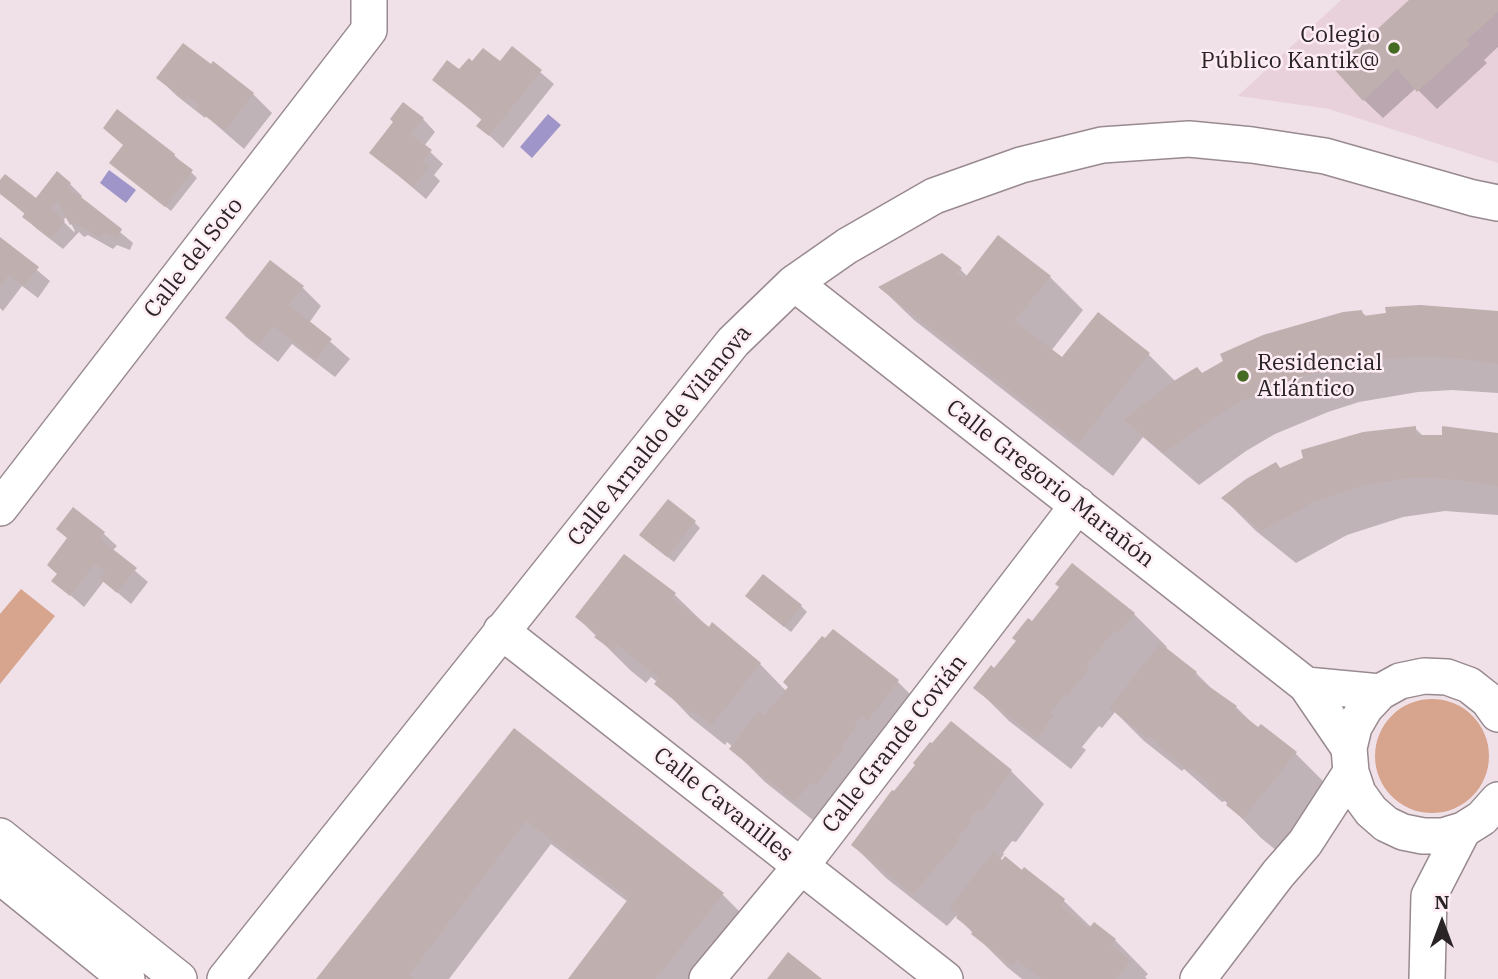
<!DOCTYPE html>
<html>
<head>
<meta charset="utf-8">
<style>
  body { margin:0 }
  #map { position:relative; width:1498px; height:979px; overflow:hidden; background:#f0e0e7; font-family:"IBM Plex Serif",serif }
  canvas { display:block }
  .north { position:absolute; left:1407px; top:888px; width:70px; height:70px; -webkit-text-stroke:5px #feedf4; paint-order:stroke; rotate:0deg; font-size:19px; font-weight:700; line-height:28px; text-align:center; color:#2a2426 }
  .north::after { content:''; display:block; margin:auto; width:24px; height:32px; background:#2a2426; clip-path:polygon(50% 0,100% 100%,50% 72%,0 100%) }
</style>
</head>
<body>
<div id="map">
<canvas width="1498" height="979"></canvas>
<div class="north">N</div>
</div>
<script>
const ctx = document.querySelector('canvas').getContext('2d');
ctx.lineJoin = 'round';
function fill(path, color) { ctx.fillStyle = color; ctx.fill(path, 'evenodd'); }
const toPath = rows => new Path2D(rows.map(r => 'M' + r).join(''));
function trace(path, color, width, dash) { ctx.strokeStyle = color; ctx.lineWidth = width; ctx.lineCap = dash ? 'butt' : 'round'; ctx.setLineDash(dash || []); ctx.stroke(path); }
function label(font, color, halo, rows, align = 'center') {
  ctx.font = font + ' "IBM Plex Serif",serif'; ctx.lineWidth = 5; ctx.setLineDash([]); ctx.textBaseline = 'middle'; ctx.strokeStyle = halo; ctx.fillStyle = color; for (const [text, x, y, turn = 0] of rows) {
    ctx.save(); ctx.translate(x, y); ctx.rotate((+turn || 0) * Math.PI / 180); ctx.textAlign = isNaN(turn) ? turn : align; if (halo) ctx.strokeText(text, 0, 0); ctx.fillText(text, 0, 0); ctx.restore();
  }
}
fill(toPath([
  [1341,0,1498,0,1498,163,1329,109,1238,96]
]), '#e9d1db');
fill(toPath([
  [21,589,55,616,0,684,0,614],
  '1375 756a57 57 0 1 1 114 0a57 57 0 1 1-114 0Z'
]), '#d7a58d');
fill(toPath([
  [548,114,561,125,532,158,520,147],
  [109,170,136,190,126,203,100,183]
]), '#9f95c8');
fill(toPath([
  [1412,0,1498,0,1498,47,1484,60,1487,63,1437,109,1416,88,1383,118,1364,100],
  [512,48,554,84,503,148,479,126,483,121,434,79,460,72,473,63,500,63],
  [158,78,253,94,272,113,244,149,206,116,205,118,177,96],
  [423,119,435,132,424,146,443,164,434,175,440,181,426,199,372,153],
  [174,155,197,178,171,211,117,168],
  [0,183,37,201,70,184,82,196,81,199,133,243,130,250,117,245,113,249,88,235,84,237,79,232,63,249,37,229,24,217,26,215,0,193],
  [67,216,75,231,74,232,63,221],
  [0,239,50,281,38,298,22,286,3,311,0,308],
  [270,262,303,288,321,306,309,323,350,359,335,377,292,344,278,362,246,337,227,318],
  [960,269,968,277,1050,277,1083,310,1051,351,1063,360,1098,315,1149,355,1176,382,1202,375,1361,311,1367,317,1420,306,1471,309,1498,313,1498,393,1452,390,1418,392,1359,402,1328,412,1275,434,1246,451,1199,485,1143,437,1113,476,914,320,881,288],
  [1302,374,1303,377,1256,397,1256,394],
  [1415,428,1424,437,1498,435,1498,515,1445,511,1403,517,1347,535,1296,563,1256,531,1223,498,1281,469],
  [73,510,104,534,117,546,112,551,148,582,131,604,104,581,84,607,54,581,59,575,69,539],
  [694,522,700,528,674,562,647,541],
  [624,557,675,595,710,629,760,664,786,691,898,682,931,715,829,833,765,782,732,749,733,747,727,742,725,745,690,717,657,682,651,677,646,683,630,670,577,617],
  [753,602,801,606,807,612,791,632],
  [1134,614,1167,647,1165,649,1196,673,1217,694,1236,707,1259,730,1295,753,1328,786,1277,851,1261,838,1225,801,1222,802,1184,769,1182,771,1144,741,1115,712,1102,728,1099,726,1082,747,1086,750,1071,769,1009,721,975,687,994,670,1032,624],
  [514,731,723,895,747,919,700,979,571,979,628,902,551,844,449,979,318,979],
  [1011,771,1044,804,1016,842,1012,841,1003,853,1004,854,1000,860,1023,872,1025,870,1064,901,1092,928,1115,940,1148,974,1145,977,1147,979,1022,979,1007,967,956,916,947,926,886,878,853,845]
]), '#0003');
fill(toPath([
  [1409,0,1498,0,1498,12,1467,40,1470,44,1417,92,1397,69,1363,101,1334,69],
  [183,43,211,64,213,61,254,93,225,131,196,109,199,105,188,96,185,100,156,78],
  [512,46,542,70,489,136,476,126,482,119,432,80,447,60,459,69,469,58,472,61,483,48,500,61],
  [403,102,424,118,411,134,432,150,422,162,429,167,413,187,369,153,393,122,390,119],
  [117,109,175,154,174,156,193,170,165,207,109,163,123,145,103,128],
  [57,171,71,183,68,187,122,229,117,239,104,233,100,238,74,223,70,225,57,201,51,209,65,221,52,238,49,237,22,217,25,213,0,194,0,180,5,174,36,198],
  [998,235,1051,276,1015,321,1062,357,1098,312,1150,353,1078,444,878,287,942,253,962,268,957,273,964,279],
  [0,237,39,267,24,286,9,275,0,286],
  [270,260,304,286,289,305,332,339,316,360,273,326,259,345,225,318],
  [1420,305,1498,311,1498,364,1453,358,1417,357,1383,359,1325,370,1294,379,1242,401,1213,418,1164,453,1123,420,1172,382,1197,367,1202,373,1223,361,1220,354,1263,335,1343,312,1362,310,1363,316,1386,313,1385,307],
  [1416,426,1416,435,1442,435,1442,426,1498,433,1498,487,1474,482,1431,478,1411,478,1369,484,1314,502,1262,531,1221,498,1246,479,1276,462,1280,468,1303,458,1301,450,1363,432],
  [668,499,696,521,667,557,639,535],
  [73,507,105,532,100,539,137,568,117,593,100,579,105,572,95,564,70,596,51,581,57,574,47,565,67,538,56,529],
  [624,554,676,593,672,598,709,627,712,622,761,663,712,725,693,710,691,714,654,684,659,678,617,645,613,651,594,637,597,634,575,617],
  [1072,563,1135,613,1118,634,1114,631,1087,665,1090,668,1068,696,1065,694,1050,713,1054,716,1037,738,973,688,991,665,994,668,1016,641,1012,638,1028,618,1032,621,1059,587,1055,584],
  [763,574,802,605,784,627,745,596],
  [833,629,899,680,868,721,861,716,855,724,858,726,841,746,844,748,815,786,811,783,795,802,729,749,758,711,764,715,788,687,783,682,822,636,825,638],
  [1160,643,1197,672,1194,676,1237,706,1235,709,1258,727,1261,724,1297,752,1243,819,1226,805,1228,802,1208,787,1210,784,1190,768,1188,770,1158,746,1159,744,1150,737,1149,739,1109,708],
  [951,721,1012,770,983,810,979,809,971,818,972,820,957,840,959,841,913,894,851,845,892,790,894,791,915,765,913,763,930,742,932,743],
  [514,728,724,893,656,979,568,979,629,898,526,821,409,975,414,979,316,979],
  [993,852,1002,860,1005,856,1022,870,1024,867,1065,899,1061,906,1089,928,1094,922,1116,939,1111,945,1131,960,1116,979,1041,979,1017,960,1012,966,971,934,973,931,956,918,959,915,949,907],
  [788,952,822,979,767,979]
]), '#c0afaf');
const street = toPath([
  [794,283,1306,685,1349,748],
  [0,508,369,30,369,0],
  [501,631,945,979],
  [1306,685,1380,692],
  [1498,714,1488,700,1469,685,1447,677,1424,676,1400,681,1380,692,1365,708,1354,727,1349,748,1351,772,1358,793,1371,811,1386,824,1403,832,1423,836,1443,836,1463,830,1482,818,1498,800],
  [0,836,179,979],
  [0,876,127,979],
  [225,979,733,342,794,283,847,246,934,196,1021,165,1102,145,1189,139,1252,145,1325,156,1473,198,1498,203],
  [707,979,801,866,1078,505],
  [1198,979,1278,874,1305,843,1351,772],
  [1427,979,1429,896,1463,830]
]);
trace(street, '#998a90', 38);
trace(street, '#fff', 35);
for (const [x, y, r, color] of [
  [1394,48,7,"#456a23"],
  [1243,376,7,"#456a23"]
]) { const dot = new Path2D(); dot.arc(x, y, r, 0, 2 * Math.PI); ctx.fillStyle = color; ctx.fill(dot); trace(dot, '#feedf4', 2.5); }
label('23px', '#2a2426', '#feedf4', [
  ["Colegio",1380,35],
  ["Público Kantik@",1380,61],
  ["Residencial",1257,363,"left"],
  ["Atlántico",1257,389,"left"]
], 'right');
label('23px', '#2a2426', '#feedf4', [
  ["Calle del Soto",194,258,-52],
  ["Calle Arnaldo de Vilanova",660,436,-51],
  ["Calle Gregorio Marañón",1050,484,38],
  ["Calle Grande Covián",895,744,-52],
  ["Calle Cavanilles",723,805,38]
]);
</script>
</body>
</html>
